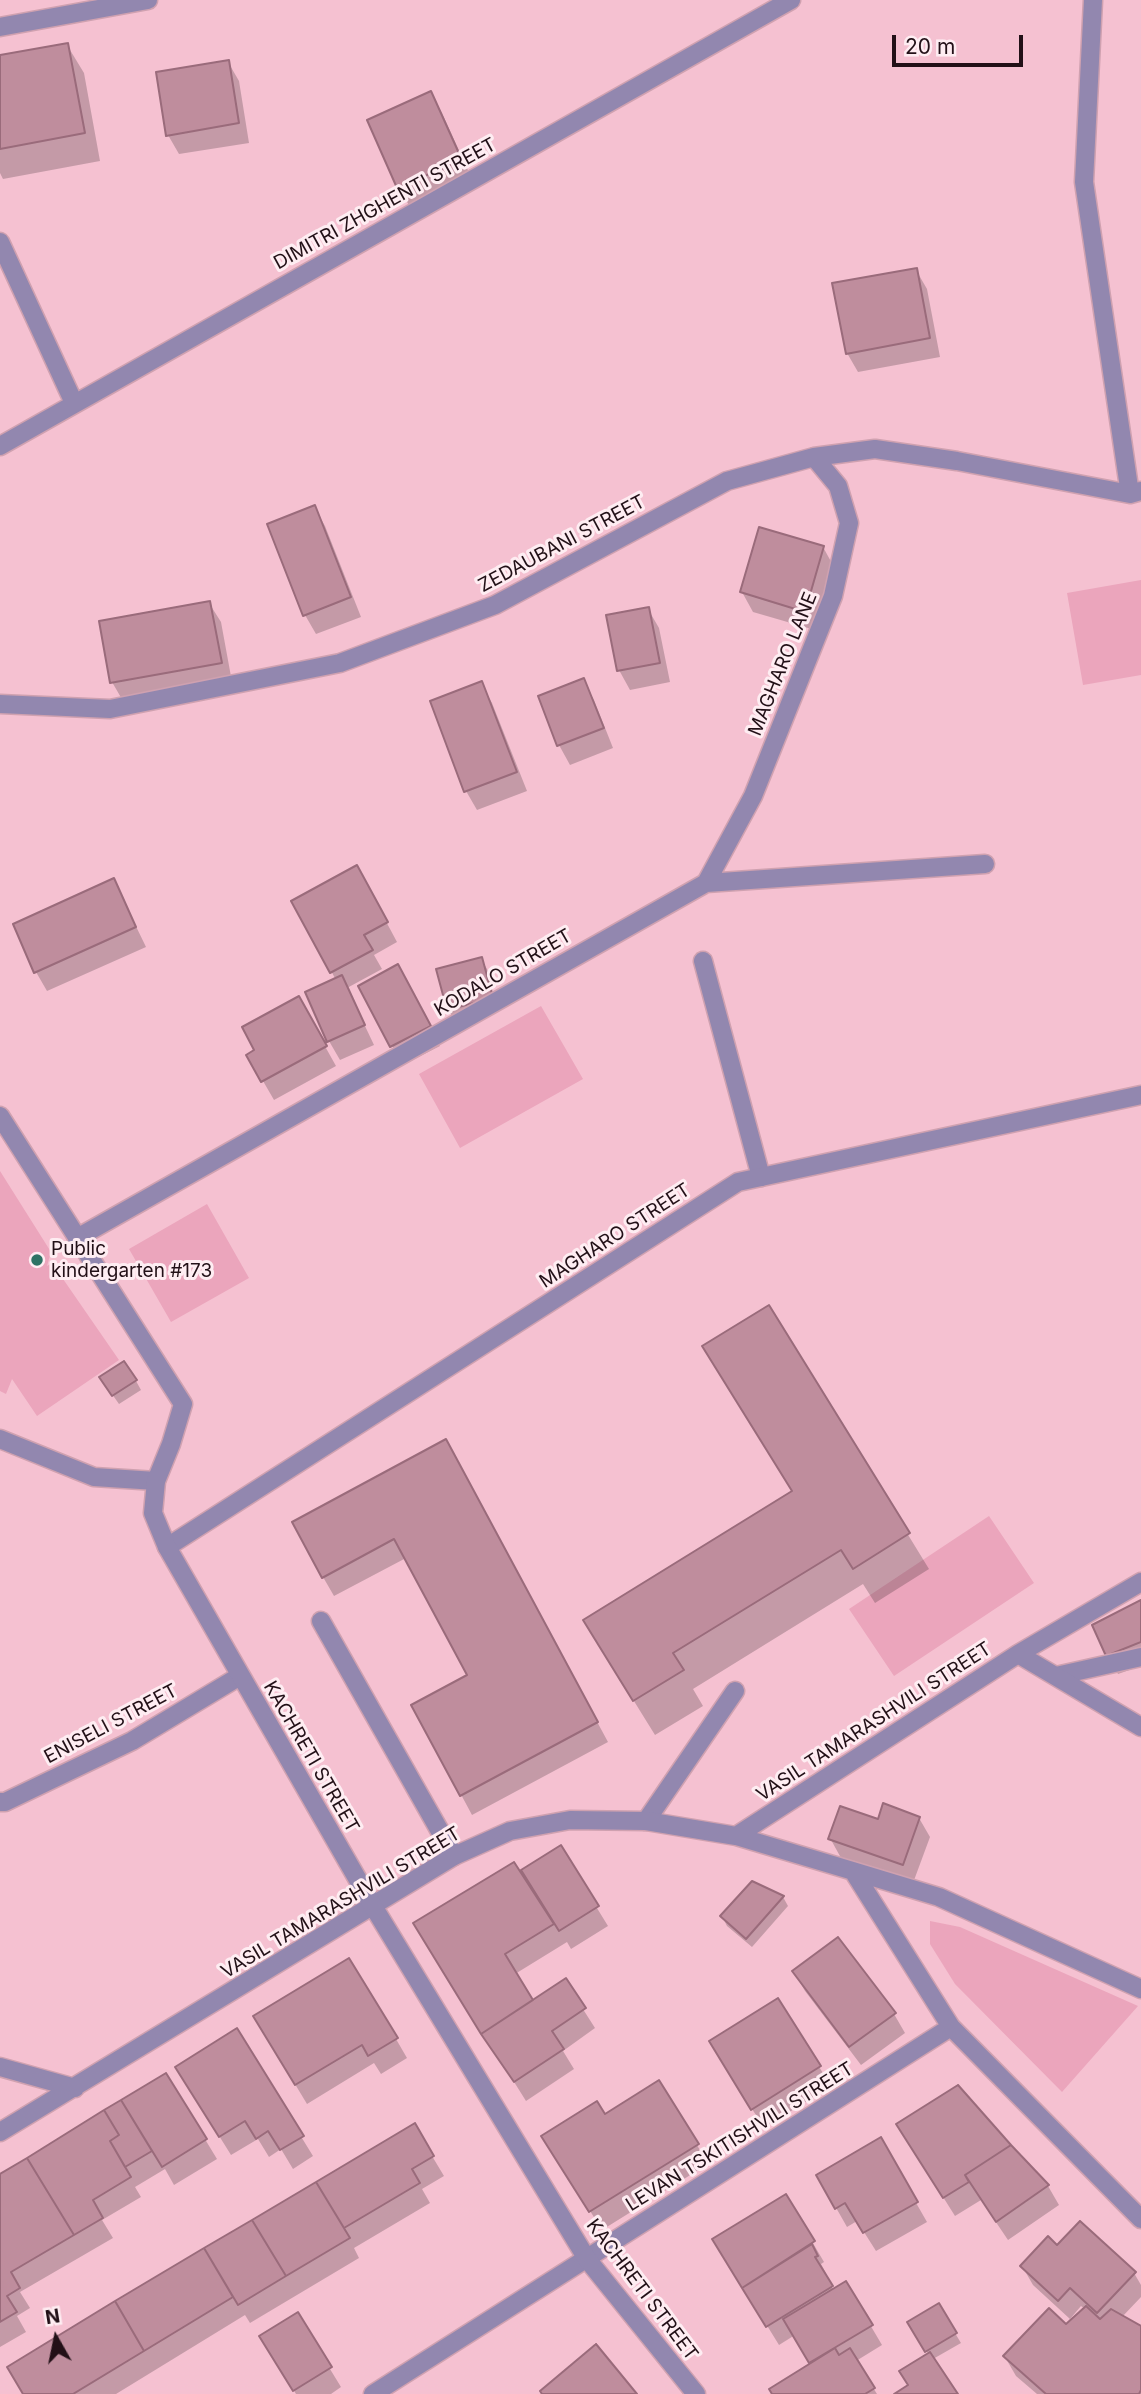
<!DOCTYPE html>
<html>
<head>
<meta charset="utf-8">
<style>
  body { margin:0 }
  #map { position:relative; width:1141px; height:2394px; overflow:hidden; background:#f5c1d1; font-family:Inter,sans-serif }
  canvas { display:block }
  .north { position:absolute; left:21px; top:2303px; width:70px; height:70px; -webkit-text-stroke:5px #feedf2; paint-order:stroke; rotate:351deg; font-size:19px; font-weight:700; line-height:28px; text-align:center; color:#221017 }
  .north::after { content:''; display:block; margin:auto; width:24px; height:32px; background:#221017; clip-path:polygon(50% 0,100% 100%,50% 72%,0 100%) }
  .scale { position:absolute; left:892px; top:35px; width:131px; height:32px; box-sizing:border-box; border:4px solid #221017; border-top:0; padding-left:9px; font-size:21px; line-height:24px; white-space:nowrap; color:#221017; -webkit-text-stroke:5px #feedf2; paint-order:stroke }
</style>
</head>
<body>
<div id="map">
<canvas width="1141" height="2394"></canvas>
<div class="north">N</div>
<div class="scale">20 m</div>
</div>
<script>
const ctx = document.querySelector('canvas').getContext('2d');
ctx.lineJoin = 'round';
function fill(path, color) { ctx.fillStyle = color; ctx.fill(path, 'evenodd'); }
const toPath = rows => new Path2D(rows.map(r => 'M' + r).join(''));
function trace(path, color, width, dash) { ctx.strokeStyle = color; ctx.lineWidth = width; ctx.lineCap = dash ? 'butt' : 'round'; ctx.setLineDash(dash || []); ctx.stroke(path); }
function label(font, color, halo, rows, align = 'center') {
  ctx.font = font + ' Inter,sans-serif'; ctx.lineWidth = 6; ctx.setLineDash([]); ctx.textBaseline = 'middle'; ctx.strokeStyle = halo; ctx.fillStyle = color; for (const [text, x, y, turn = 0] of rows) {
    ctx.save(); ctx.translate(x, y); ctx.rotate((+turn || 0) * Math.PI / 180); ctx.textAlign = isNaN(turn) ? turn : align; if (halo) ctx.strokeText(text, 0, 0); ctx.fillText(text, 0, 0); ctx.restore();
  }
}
fill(toPath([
  [1141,580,1141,675,1083,685,1067,593],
  [541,1006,583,1079,460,1148,419,1074],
  [0,1171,51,1252,47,1266,52,1263,119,1360,37,1416,12,1379,6,1394,0,1391],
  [207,1204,249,1278,171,1322,129,1249],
  [989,1516,1034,1583,894,1676,849,1609],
  [930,1921,960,1927,1138,2006,1062,2092,955,1984,930,1944]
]), '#eba5bc');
fill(toPath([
  [67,45,84,73,100,161,3,179,0,173,0,57],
  [228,62,239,81,249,143,179,154,168,135],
  [431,94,442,113,472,179,410,207,399,188,369,121],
  [916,270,927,289,940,357,858,372,847,353],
  [314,507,325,526,361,617,316,634,305,615],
  [823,547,834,567,815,630,753,612,742,592],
  [209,603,221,622,232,682,123,701,112,682],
  [648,609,659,628,670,682,630,690,619,670],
  [583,681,594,700,613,748,570,765,559,745,541,697],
  [481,683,492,703,527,791,477,810,466,791],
  [114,881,146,947,47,991,36,972],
  [367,886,397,942,374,955,382,969,347,988,374,1045,340,1060,329,1041,336,980,293,901],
  [481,959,487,969,497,1008,454,1019,448,1010],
  [408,986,440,1046,403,1065,360,987],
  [298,998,336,1066,274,1100,248,1055,257,1050],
  [769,1308,929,1569,875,1603,863,1584,693,1689,703,1706,655,1735,606,1656,793,1493],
  [136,1381,141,1390,119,1404,107,1387],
  [456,1461,608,1742,472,1815,413,1705,470,1676,406,1558,334,1596,323,1577],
  [1141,1602,1141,1666,1118,1674,1107,1655],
  [919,1818,930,1837,913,1883,841,1858,830,1838,879,1821],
  [560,1848,608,1926,571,1949,567,1942,515,1974,532,2002,565,1981,595,2028,563,2051,574,2069,526,2101,427,1943,520,1873],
  [783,1897,788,1906,752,1947,727,1926,722,1916],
  [794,1972,894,2014,905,2033,861,2065,805,1991],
  [778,2001,831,2086,764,2128,722,2061],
  [236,2031,313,2156,293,2169,281,2149,269,2157,258,2139,231,2155,188,2086],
  [266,2036,396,2039,407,2058,381,2074,374,2063,307,2104],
  [166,2075,217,2159,174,2185,165,2169,135,2187,141,2197,102,2220,113,2238,20,2292,30,2308,17,2316,26,2332,0,2347,0,2175],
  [958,2087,1048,2186,1059,2205,1008,2240,981,2200,955,2216,909,2143],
  [605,2116,697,2145,708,2164,602,2230,555,2155],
  [414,2126,444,2176,422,2189,430,2203,354,2248,359,2258,250,2323,245,2315,116,2394,25,2394,9,2368],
  [880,2140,927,2222,876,2251,857,2221,847,2227,818,2176],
  [786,2197,824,2262,821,2264,827,2275,825,2276,834,2291,846,2284,882,2345,856,2361,877,2394,774,2394,812,2364,795,2335,779,2345,726,2259],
  [1057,2248,1134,2273,1141,2285,1141,2297,1122,2317,1141,2328,1141,2394,1037,2394,1016,2376,1005,2357,1066,2327,1085,2309,1081,2306,1070,2319,1033,2285,1022,2266],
  [938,2305,961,2343,933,2359,956,2394,898,2394,910,2386,929,2355,909,2323],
  [297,2315,341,2387,331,2394,296,2394,261,2337]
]), '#0003');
const building = toPath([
  [68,43,85,133,0,149,0,55,68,43],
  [229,60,239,123,166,136,156,72,229,60],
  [431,91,462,160,397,188,367,120,431,91],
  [917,268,930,338,846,354,832,283,917,268],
  [315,505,351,597,303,616,267,524,315,505],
  [759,527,824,546,805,612,740,592,759,527],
  [210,601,222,663,110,683,99,621,210,601],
  [649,607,660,663,617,671,606,615,649,607],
  [584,678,604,728,557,746,538,696,584,678],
  [482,681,517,772,464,792,430,701,482,681],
  [357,865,388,922,364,935,373,950,330,973,291,901,357,865],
  [114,878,136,927,34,973,13,924,114,878],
  [482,957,493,998,447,1010,436,969,482,957],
  [398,964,431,1026,390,1047,358,986,398,964],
  [342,975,365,1025,327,1042,305,992,342,975],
  [299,996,327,1046,261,1082,246,1055,254,1050,242,1027,299,996],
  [769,1305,910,1533,853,1569,841,1550,673,1653,684,1670,633,1701,583,1620,792,1491,702,1346,769,1305],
  [124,1361,137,1380,112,1396,99,1377,124,1361],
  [446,1439,598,1722,460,1796,411,1705,467,1675,394,1539,322,1578,292,1522,446,1439],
  [1141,1600,1141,1642,1106,1656,1092,1625,1141,1600],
  [883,1803,920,1817,903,1865,828,1839,840,1806,878,1819,883,1803],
  [561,1845,599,1906,559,1931,521,1870,561,1845],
  [514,1862,554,1924,505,1954,533,2000,481,2034,413,1923,514,1862],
  [752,1881,784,1896,746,1939,720,1916,752,1881],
  [838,1937,896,2013,849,2047,792,1971,838,1937],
  [349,1958,398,2038,368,2056,362,2045,295,2085,253,2016,349,1958],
  [566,1978,586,2008,552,2031,564,2049,514,2082,481,2034,566,1978],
  [778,1998,821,2066,751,2110,709,2041,778,1998],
  [237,2028,304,2136,280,2150,268,2131,256,2139,245,2121,219,2137,175,2067,237,2028],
  [166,2073,207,2139,162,2167,121,2100,166,2073],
  [659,2080,699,2144,589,2212,541,2136,597,2101,605,2114,659,2080],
  [958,2085,1011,2145,965,2175,969,2182,943,2198,896,2124,958,2085],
  [121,2100,152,2151,125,2167,110,2141,119,2135,104,2110,121,2100],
  [104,2110,119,2135,110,2141,131,2177,93,2200,103,2218,74,2235,27,2158,104,2110],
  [415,2123,434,2156,412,2169,420,2183,344,2228,316,2182,415,2123],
  [881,2137,918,2202,863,2233,845,2203,835,2209,816,2175,881,2137],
  [1011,2145,1049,2185,996,2222,965,2175,1011,2145],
  [27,2158,74,2235,11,2272,20,2288,7,2296,17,2312,0,2322,0,2174,27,2158],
  [316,2182,350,2238,286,2276,252,2220,316,2182],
  [786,2194,815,2241,742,2288,712,2239,786,2194],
  [252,2220,286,2276,238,2305,204,2248,252,2220],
  [1080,2221,1136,2272,1097,2313,1070,2288,1058,2301,1020,2266,1048,2236,1057,2245,1080,2221],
  [812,2244,818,2256,815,2257,833,2286,766,2327,742,2288,812,2244],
  [204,2248,233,2297,144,2351,115,2301,204,2248],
  [846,2281,873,2325,809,2363,783,2319,846,2281],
  [115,2301,144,2351,73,2394,23,2394,7,2367,115,2301],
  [939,2303,957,2333,925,2352,907,2322,939,2303],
  [1086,2306,1100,2319,1111,2309,1141,2326,1141,2390,1139,2394,1046,2394,1003,2356,1049,2308,1066,2324,1086,2306],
  [298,2312,332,2367,293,2391,259,2336,298,2312],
  [596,2344,637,2394,542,2394,540,2391,596,2344],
  [835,2348,839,2355,850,2348,875,2388,865,2394,772,2394,769,2389,835,2348],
  [930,2352,958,2394,894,2394,908,2385,899,2371,930,2352]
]);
fill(building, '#bf8d9d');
trace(building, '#9a6b7b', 2);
const service = toPath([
  [703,961,761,1177],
  [321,1621,454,1856],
  [1056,1676,1141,1657],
  [646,1821,735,1691]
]);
const minor = toPath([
  [1093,0,1084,182,1130,494],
  [0,27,148,0],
  [0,242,74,403],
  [0,446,791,0],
  [0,704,110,709,340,663,495,605,727,481,814,457,875,449,957,461,1130,494,1141,491],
  [706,883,753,796,833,596,849,523,838,486,814,457],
  [77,1238,706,883,985,864],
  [0,1439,94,1477,156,1481],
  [167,1547,738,1182,1141,1095],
  [1018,1654,1141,1727],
  [0,1802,5,1802,132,1741,240,1676],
  [736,1836,1018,1654,1141,1582],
  [853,1871,951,2027,1141,2219],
  [0,2067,75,2088],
  [0,2132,454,1856,510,1831,570,1820,646,1821,736,1836,853,1871,939,1897,1141,1989],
  [373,2394,951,2027]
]);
const tertiary = toPath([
  [0,1116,183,1404,171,1444,156,1481,153,1513,167,1547,373,1906,587,2259,696,2394]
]);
trace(service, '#cfa1b0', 21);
trace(minor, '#cfa1b0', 21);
trace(tertiary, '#cfa1b0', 21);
trace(service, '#9287af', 18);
trace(minor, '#9287af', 18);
trace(tertiary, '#9287af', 18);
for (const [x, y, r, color] of [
  [37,1260,7,"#2e7264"]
]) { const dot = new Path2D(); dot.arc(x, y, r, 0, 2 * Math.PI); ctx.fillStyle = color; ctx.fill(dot); trace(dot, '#feedf2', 2.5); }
label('19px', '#221017', '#feedf2', [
  ["DIMITRI ZHGHENTI STREET",385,204,-29],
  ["ZEDAUBANI STREET",562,544,-28],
  ["MAGHARO LANE",783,664,-68],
  ["KODALO STREET",503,973,-30],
  ["MAGHARO STREET",615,1236,-33],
  ["VASIL TAMARASHVILI STREET",874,1722,-33],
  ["ENISELI STREET",111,1724,-28],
  ["KACHRETI STREET",311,1757,60],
  ["VASIL TAMARASHVILI STREET",341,1903,-31],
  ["LEVAN TSKITISHVILI STREET",740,2137,-32],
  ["KACHRETI STREET",642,2290,53]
]);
label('19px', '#221017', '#feedf2', [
  ["Public",51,1249],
  ["kindergarten #173",51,1271]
], 'left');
</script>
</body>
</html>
